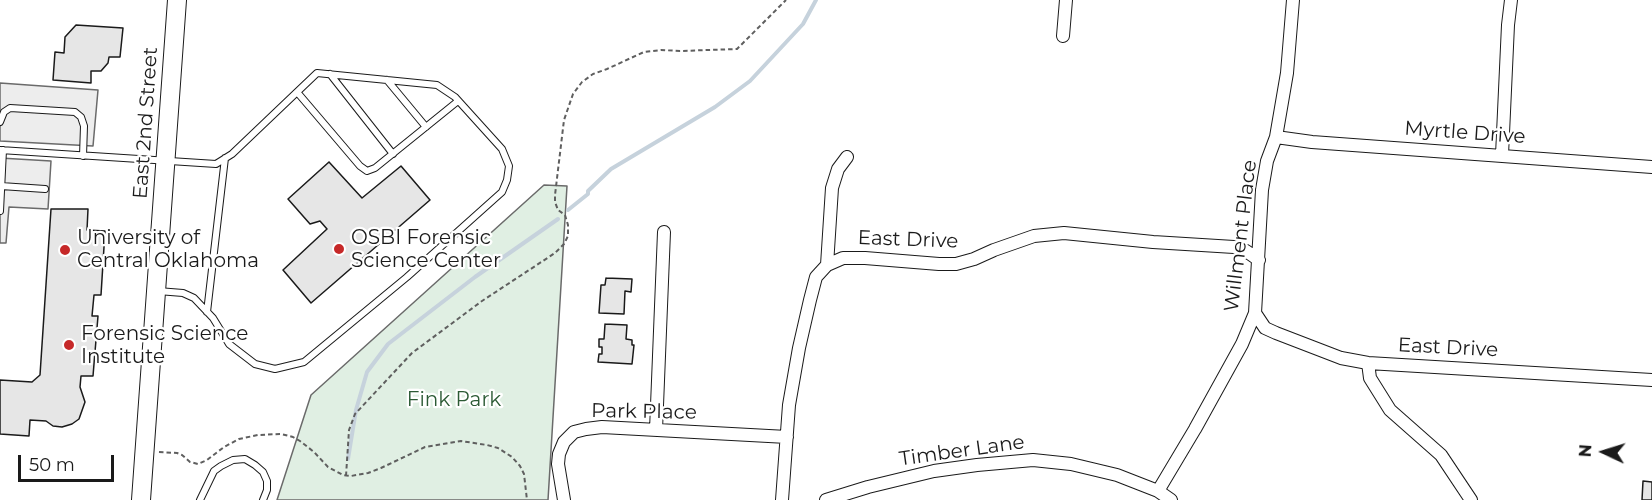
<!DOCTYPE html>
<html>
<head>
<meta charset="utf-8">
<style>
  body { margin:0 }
  #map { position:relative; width:1652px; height:500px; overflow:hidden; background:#fff; font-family:Montserrat,sans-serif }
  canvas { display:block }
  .north { position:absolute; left:1574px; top:422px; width:60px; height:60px; -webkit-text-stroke:4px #fff; paint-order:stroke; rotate:274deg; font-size:16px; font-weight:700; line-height:24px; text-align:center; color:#1a1a1a }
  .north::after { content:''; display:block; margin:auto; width:21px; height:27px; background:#1a1a1a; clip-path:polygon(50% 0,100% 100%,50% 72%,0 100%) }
  .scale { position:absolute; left:18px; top:455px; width:96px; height:27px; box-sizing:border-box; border:3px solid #1a1a1a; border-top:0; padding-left:8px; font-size:18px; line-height:21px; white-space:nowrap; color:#1a1a1a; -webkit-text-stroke:4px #fff; paint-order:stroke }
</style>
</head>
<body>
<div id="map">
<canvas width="1652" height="500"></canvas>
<div class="north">N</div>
<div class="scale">50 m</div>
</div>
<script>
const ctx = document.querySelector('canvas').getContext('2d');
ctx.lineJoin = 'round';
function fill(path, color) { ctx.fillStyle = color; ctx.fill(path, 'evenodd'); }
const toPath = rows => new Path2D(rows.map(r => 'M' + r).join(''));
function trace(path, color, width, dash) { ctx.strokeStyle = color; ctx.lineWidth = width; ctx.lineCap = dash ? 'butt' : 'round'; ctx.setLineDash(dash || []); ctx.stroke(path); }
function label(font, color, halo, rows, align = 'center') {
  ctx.font = font + ' Montserrat,sans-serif'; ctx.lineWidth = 4.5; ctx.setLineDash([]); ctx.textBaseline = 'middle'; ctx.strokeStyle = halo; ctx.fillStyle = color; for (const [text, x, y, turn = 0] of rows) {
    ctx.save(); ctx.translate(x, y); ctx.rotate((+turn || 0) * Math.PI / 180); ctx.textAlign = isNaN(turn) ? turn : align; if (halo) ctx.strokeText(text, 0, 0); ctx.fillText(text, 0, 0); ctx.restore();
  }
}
const green = toPath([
  [544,185,567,186,548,500,277,500,311,395,544,185]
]);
fill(green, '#e0efe3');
trace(green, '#6a6a6a', 1.5);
const parking = toPath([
  [0,83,98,90,93,146,0,141,0,83],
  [0,158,51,161,48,209,9,207,6,243,0,243,0,158]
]);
fill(parking, '#ededed');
trace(parking, '#6a6a6a', 1.5);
trace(toPath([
  [568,210,588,194,588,191,611,169,715,107,750,81,803,24,816,0],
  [348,459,356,410,367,372,388,344,475,277,558,219]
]), '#c6d2dc', 4);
const building = toPath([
  [76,25,123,28,120,57,109,57,108,63,101,71,91,71,91,83,53,80,55,52,64,53,65,37,76,25],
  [329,162,362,198,401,166,430,200,311,303,283,270,327,229,320,221,310,224,288,199,329,162],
  [51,209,88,209,87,230,105,231,101,295,94,295,92,316,98,316,93,376,81,376,80,387,85,402,79,419,72,424,62,427,53,426,46,421,30,420,29,436,0,434,0,380,32,382,40,375,51,209],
  [606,278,632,279,631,292,625,291,624,314,599,313,601,285,605,285,606,278],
  [605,324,627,325,626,339,632,340,632,345,634,345,632,364,598,362,599,354,602,354,602,347,599,347,599,339,604,339,605,324],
  [1643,481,1652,482,1652,500,1642,500,1643,481]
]);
fill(building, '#e6e6e6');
trace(building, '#1a1a1a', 1.5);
const service = toPath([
  [330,74,393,154],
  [387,80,426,127],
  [297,92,360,166,367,171,375,168,458,101],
  [0,122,4,112,10,108,75,112,81,117,84,126,83,156],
  [0,150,216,164,232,154,317,73,437,85,455,97,502,149,509,166,507,180,502,192,407,277,304,362,275,369,255,364,229,344,213,318,194,298,183,293,158,291],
  [1,186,45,189],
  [0,211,3,150],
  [207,312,225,158],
  [200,500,214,471,221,466,233,460,245,459,255,465,263,472,267,481,267,490,263,500]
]);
const minor = toPath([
  [1063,36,1066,0],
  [1276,137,1312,142,1652,167],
  [1502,155,1508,25,1511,0],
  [827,265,832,188,838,169,847,157],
  [1255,313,1265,328,1276,333,1341,358,1368,363,1652,380],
  [1368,363,1370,378,1390,410,1441,455,1471,500],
  [656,430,664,232],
  [1158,491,1195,429,1242,344,1255,313,1262,190,1267,161,1276,137,1287,73,1293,0],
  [564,500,558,464,559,454,564,442,574,432,586,429,602,427,787,437],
  [782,500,789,405,799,348,810,300,816,277,827,265,843,258,865,258,939,264,956,264,974,259,994,250,1034,236,1064,233,1153,242,1234,247,1246,251,1259,260],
  [826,500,868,487,934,471,977,465,1033,460,1071,464,1117,475,1158,491,1171,500]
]);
const primary = toPath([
  [141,500,177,0]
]);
trace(service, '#1a1a1a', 8);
trace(minor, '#1a1a1a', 14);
trace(primary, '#1a1a1a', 20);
trace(toPath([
  [159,452,177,453,182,455,190,462,198,464,207,460,224,447,239,439,258,435,281,434,293,437,300,441,314,452,328,467,343,475,351,476,368,473,381,468,425,447,461,441,487,445,498,448,512,457,520,466,524,474,527,500],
  [346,476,349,430,355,414,412,353,482,301,555,253,564,244,568,236,568,225,565,215,558,210,555,202,555,195,564,120,573,94,582,82,593,74,607,69,644,52,661,50,680,51,737,49,786,0]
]), '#5f5f5f', 2, [4.5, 3]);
trace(service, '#fff', 6);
trace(minor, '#fff', 12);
trace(primary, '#fff', 18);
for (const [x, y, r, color] of [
  [339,249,6,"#c62828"],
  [65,250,6,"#c62828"],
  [69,345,6,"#c62828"]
]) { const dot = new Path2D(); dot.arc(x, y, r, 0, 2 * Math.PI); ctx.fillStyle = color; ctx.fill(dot); trace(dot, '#fff', 2); }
label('20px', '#1a1a1a', '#fff', [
  ["East 2nd Street",146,123,-86],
  ["Myrtle Drive",1465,133,4],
  ["Willment Place",1241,236,-83],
  ["East Drive",908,240,2],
  ["East Drive",1448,348,3],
  ["Park Place",644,412,1],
  ["Timber Lane",962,451,-8]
]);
label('20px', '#1a1a1a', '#fff', [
  ["University of",77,238],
  ["Central Oklahoma",77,261],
  ["OSBI Forensic",351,238],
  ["Science Center",351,261],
  ["Forensic Science",81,334],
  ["Institute",81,357]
], 'left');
label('20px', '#2b5a34', '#fff', [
  ["Fink Park",454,400]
]);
</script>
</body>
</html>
